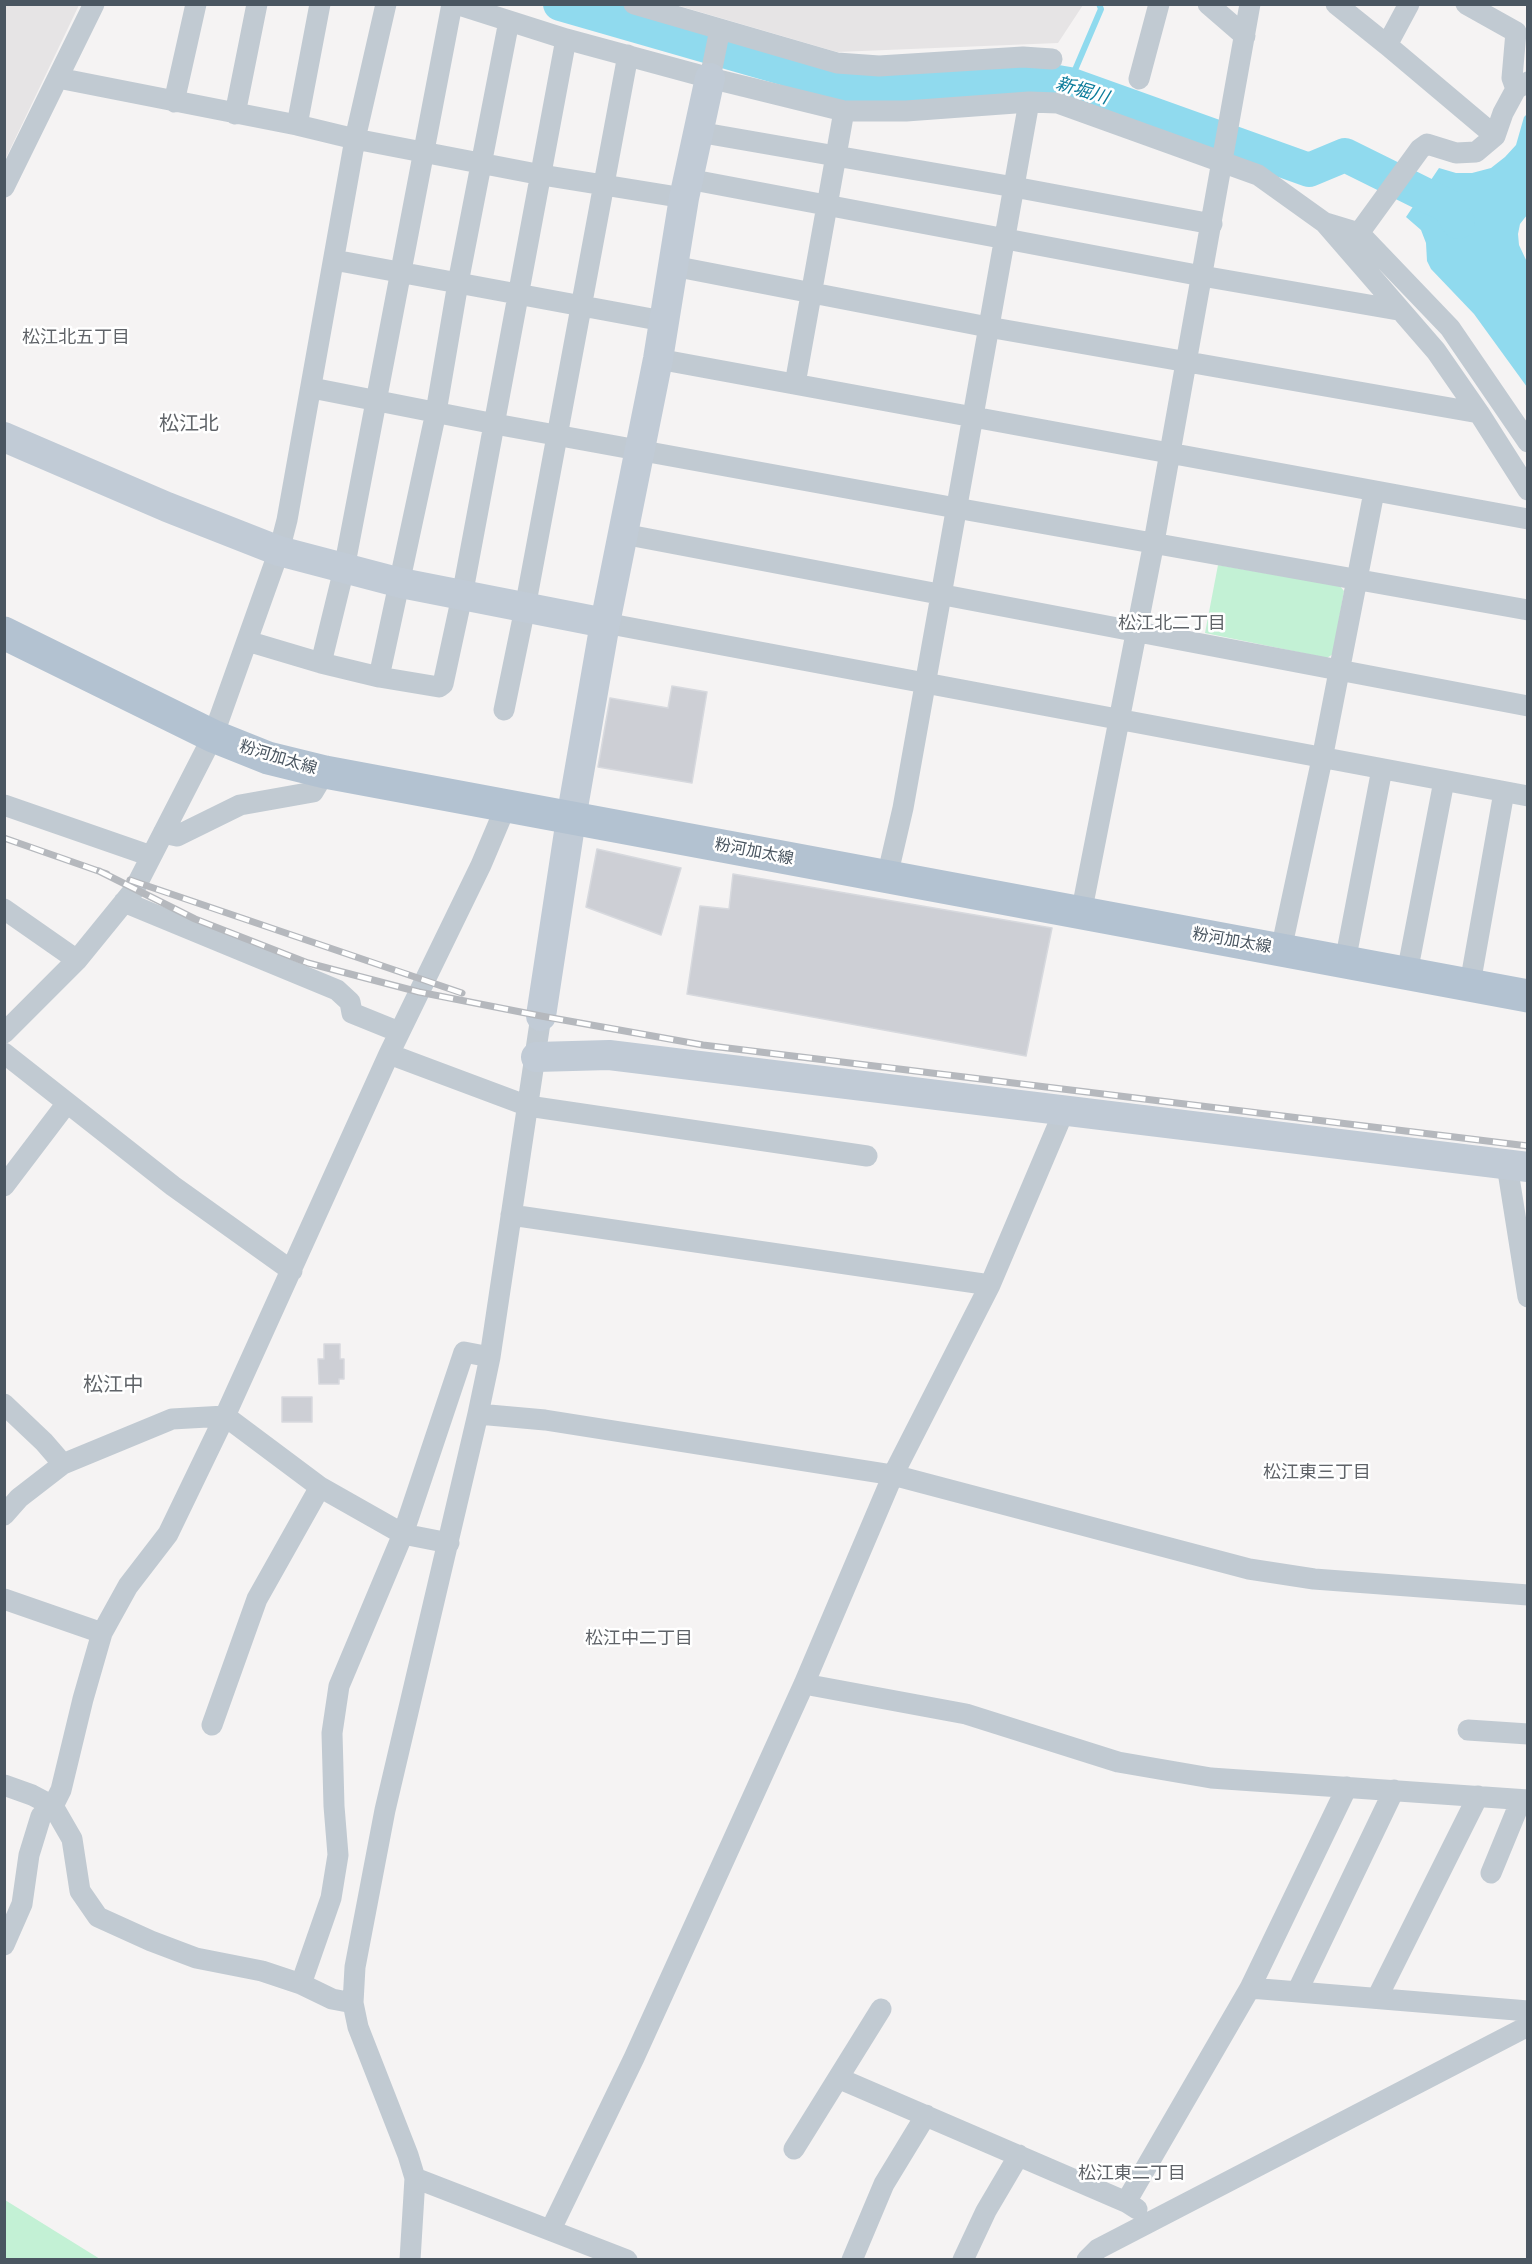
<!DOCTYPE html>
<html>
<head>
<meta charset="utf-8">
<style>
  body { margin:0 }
  #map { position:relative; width:1532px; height:2264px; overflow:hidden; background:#f5f3f3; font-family:Helvetica,sans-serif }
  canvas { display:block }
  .frame { position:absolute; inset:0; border:6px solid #4a5661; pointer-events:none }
</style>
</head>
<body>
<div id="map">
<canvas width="1532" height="2264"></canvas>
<div class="frame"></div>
</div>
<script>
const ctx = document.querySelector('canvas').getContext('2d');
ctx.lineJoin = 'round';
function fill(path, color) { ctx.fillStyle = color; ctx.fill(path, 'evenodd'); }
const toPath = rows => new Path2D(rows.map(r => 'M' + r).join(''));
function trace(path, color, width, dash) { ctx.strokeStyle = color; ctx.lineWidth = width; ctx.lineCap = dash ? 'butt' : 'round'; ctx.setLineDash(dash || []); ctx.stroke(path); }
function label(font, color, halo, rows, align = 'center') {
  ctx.font = font + ' Helvetica,"Noto Sans JP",sans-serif'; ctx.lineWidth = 5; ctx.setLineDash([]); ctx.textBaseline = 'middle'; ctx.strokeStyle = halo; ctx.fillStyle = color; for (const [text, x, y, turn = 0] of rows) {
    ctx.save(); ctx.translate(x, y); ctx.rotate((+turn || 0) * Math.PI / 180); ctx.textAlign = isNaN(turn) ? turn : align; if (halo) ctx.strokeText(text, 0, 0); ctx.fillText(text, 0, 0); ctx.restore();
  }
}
fill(toPath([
  [5,4,79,5,5,160,4,5],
  [676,5,1083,5,1058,43,837,52]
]), '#e6e4e5');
fill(toPath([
  [1218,565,1340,586,1344,591,1333,654,1327,658,1205,633],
  [5,2200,100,2259,5,2259]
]), '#c3f1d5');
fill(toPath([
  [1527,114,1527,215,1520,224,1518,234,1519,245,1527,262,1527,387,1474,314,1431,269,1427,261,1426,243,1421,230,1406,217,1439,168,1456,173,1472,173,1491,168,1505,157,1516,145,1524,117]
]), '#90daee');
trace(toPath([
  [1069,84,1101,9,1099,4]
]), '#90daee', 6);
trace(toPath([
  [560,4,831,82,869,88,1040,79,1069,84,1309,170,1345,155,1448,206,1458,222]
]), '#90daee', 34);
const building = toPath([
  [672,686,707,692,692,783,598,767,610,698,668,708,672,686],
  [597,849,681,868,661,935,586,907,597,849],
  [733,874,1052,928,1026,1056,687,994,700,906,729,909,733,874],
  [324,1344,340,1344,340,1359,344,1359,344,1379,339,1379,339,1384,319,1384,318,1359,324,1359,324,1344],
  [282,1397,312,1397,312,1422,282,1422,282,1397]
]);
fill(building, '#cdcfd5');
trace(building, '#d7d9de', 1.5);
trace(toPath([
  [456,4,566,39,710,78,844,111,906,111,1029,102,1058,103,1258,175,1325,223,1436,351,1479,413,1528,490],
  [634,4,837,63,879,66,1023,57,1052,59],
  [1208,4,1245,36],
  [1336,4,1387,45,1409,4],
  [1466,4,1516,32,1512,78,1516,89],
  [1387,45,1495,136],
  [58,78,297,125,355,139,542,175,684,198],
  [710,78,720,29],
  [1139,79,1159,4],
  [174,102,196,4],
  [235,114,257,4],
  [297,125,320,4],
  [698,132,1014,187,1212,224],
  [688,179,1202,276,1398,310],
  [4,187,94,4],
  [1326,223,1359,233,1450,328,1528,442],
  [1359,233,1420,149,1427,144,1456,153,1476,152,1495,136,1503,113,1516,89,1528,82],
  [334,260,663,321],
  [673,266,988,327,1479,413],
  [658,359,1528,519],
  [795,384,844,111],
  [312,388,495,424,956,508,1528,610],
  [623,534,1528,706],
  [605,623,1528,796],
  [247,641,321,663,344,569,452,4],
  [321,663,379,677,439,687,443,684,462,596,566,39],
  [379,677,436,412,458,283,509,21],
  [504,710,525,608,628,55],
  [4,805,151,856],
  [163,833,177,836,240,805,313,792,325,772],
  [887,877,903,808,925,685,1029,102],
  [124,902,337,990,350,1002,352,1013,399,1032],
  [4,909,77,960],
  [1081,914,1154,542,1250,4],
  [1281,950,1322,759,1374,492],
  [1345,962,1382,769],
  [1407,973,1444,781],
  [1470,984,1504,792],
  [4,1033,77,960,134,890,213,736,279,551,287,520,355,139,386,4],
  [4,1053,173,1186,292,1271],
  [389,1054,528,1106,867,1156],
  [1507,1165,1528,1297],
  [4,1186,67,1103],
  [511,1215,990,1285],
  [4,1404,44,1442,63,1464],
  [478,1414,545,1420,893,1475,1249,1569,1314,1579,1528,1595],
  [4,1515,19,1498,63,1464,172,1419,225,1416,320,1487,403,1534,449,1543],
  [4,1599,102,1633],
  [804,1684,966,1714,1118,1762,1211,1778,1528,1800],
  [212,1725,257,1599,320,1487],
  [1468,1730,1528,1734],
  [4,1785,32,1795,53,1806,72,1839,80,1891,98,1917,151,1941,196,1958,262,1971,301,1984,332,1999,353,2003],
  [1491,1873,1521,1800],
  [4,1945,22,1904,29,1855,41,1816,53,1806,61,1790,83,1699,102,1633,128,1586,168,1534,225,1416,389,1054,481,865,506,806],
  [301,1984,331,1898,338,1855,334,1806,332,1733,339,1686,403,1534,464,1352,490,1357],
  [1250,1988,1528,2011],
  [1297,1992,1394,1790],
  [1377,1998,1478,1796],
  [838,2078,1126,2202,1137,2209],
  [794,2149,881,2009],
  [415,2178,627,2260],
  [1126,2202,1250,1988,1347,1787],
  [551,2229,634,2058,804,1684,893,1475,990,1285,1064,1111],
  [410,2260,415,2178,408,2155,358,2027,353,2003,355,1967,385,1810,478,1414,490,1357,541,1016],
  [852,2260,884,2184,926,2115],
  [963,2260,986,2211,1019,2155],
  [1087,2260,1098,2249,1528,2026]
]), '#c1cad2', 21);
trace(toPath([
  [4,437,167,507,279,551,401,583,605,623],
  [541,1016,571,819,605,623,658,359,684,198,710,78],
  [536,1057,609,1055,1528,1167]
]), '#c1cbd6', 30);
trace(toPath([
  [4,633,213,736,268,758,325,772,1528,996]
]), '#b3c2d1', 33);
const rail = toPath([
  [4,838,107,874],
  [99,871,195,919,308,963,419,992,541,1016,703,1045,1528,1146],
  [130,880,462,993]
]);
trace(rail, '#b5b8bd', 7);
trace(rail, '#fff', 4.5, [14]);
label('16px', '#4a5661', '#fff', [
  ["粉河加太線",278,758,17],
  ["粉河加太線",754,852,11],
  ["粉河加太線",1232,941,10]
]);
label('italic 18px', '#0c7c9b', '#fff', [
  ["新堀川",1082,91,17]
]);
label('18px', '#5f6368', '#fff', [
  ["松江北五丁目",76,338],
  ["松江北二丁目",1172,624],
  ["松江東三丁目",1317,1473],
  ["松江中二丁目",639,1639],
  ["松江東二丁目",1132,2174]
]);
label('20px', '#5f6368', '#fff', [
  ["松江北",189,424],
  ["松江中",113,1385]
]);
</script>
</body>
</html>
